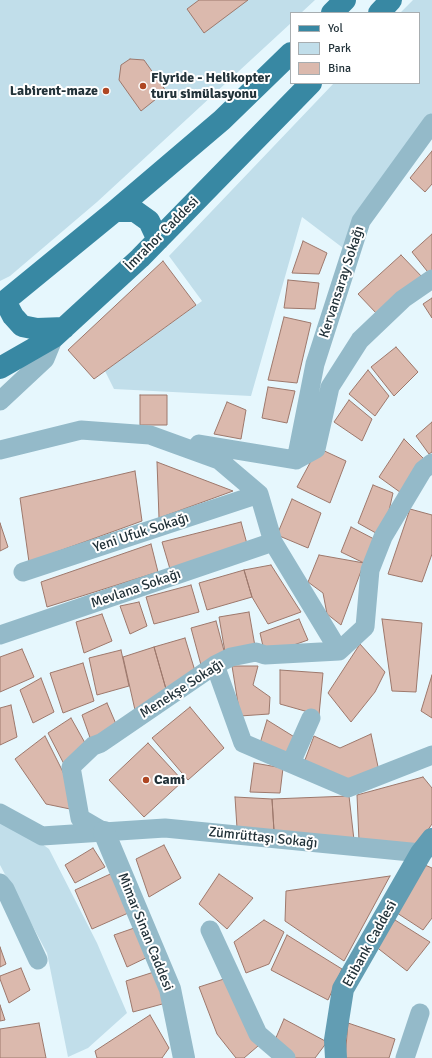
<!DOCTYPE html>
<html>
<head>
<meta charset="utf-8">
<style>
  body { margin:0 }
  #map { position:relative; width:432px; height:1058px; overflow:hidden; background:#e6f7fd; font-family:Signika,sans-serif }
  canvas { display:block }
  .legend { position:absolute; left:290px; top:12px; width:130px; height:72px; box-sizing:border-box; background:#fff; border:1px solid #a7adb0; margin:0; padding:5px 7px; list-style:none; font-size:12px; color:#223239 }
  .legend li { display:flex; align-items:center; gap:8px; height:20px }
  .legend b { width:20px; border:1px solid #a7adb0 }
</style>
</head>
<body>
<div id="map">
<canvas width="432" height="1058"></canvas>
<ul class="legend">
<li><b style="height:5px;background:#3888a3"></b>Yol</li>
<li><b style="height:11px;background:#c1deea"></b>Park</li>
<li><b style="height:11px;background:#dbb9ad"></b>Bina</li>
</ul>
</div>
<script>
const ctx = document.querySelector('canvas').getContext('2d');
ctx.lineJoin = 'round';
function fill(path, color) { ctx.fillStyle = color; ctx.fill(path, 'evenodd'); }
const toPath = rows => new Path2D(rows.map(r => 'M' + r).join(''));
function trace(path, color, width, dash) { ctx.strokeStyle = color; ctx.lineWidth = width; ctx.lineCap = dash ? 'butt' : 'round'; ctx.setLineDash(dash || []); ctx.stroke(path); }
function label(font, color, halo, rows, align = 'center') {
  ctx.font = font + ' Signika,sans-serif'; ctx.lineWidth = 4; ctx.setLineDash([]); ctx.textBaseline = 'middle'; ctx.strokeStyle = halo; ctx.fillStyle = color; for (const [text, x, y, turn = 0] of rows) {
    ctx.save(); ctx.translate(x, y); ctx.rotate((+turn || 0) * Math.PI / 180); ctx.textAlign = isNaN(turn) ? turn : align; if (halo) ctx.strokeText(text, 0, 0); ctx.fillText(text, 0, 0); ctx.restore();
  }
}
fill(toPath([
  [0,0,315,0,301,13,291,13,291,23,97,202,10,276,0,281],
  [413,0,432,0,432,113,343,248,302,217,251,396,114,389,105,371,202,301,169,256,334,83,419,83,419,13,400,13],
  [0,813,49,849,97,943,127,1013,88,1048,68,1057,47,953,0,865]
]), '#c1deea');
const building = toPath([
  [199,0,248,0,204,33,187,9,199,0],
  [130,59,144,60,166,91,141,111,119,80,121,65,130,59],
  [432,151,432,184,425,192,410,178,432,151],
  [432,234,432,276,431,276,412,252,432,234],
  [303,241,327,253,319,274,292,273,303,241],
  [401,255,424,279,377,314,358,294,401,255],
  [163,261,196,305,94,379,68,350,163,261],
  [288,280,319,283,315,309,284,308,288,280],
  [432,298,432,318,423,304,432,298],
  [284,317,311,323,297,383,268,380,284,317],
  [396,347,418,372,394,396,371,367,396,347],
  [368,370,389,396,375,416,349,394,368,370],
  [268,387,295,391,287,423,262,418,268,387],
  [140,395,167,395,167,425,140,425,140,395],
  [349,400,372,419,362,441,334,422,349,400],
  [227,402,246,410,241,439,214,434,227,402],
  [432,422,432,452,429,454,416,436,432,422],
  [404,439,424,459,404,495,379,477,404,439],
  [318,448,346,461,330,503,297,487,318,448],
  [157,462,233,491,159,518,157,462],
  [135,471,142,521,29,562,20,498,135,471],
  [373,485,393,493,383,537,358,523,373,485],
  [292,499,321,513,308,548,277,535,292,499],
  [410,509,432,515,432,554,422,582,388,574,410,509],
  [241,522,247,544,170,569,162,542,241,522],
  [0,523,8,547,0,551,0,523],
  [351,527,374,539,364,563,341,552,351,527],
  [151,544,158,572,47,607,41,582,151,544],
  [319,555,364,563,341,625,327,614,323,593,308,582,319,555],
  [271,565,301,612,268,624,252,597,244,570,271,565],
  [244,570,252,597,207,610,199,583,244,570],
  [191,585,199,612,154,624,146,597,191,585],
  [139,602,147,626,130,634,120,606,139,602],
  [249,612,256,652,226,658,219,617,249,612],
  [102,614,112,641,84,653,76,622,102,614],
  [299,619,308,640,265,655,260,633,299,619],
  [382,619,422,623,416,692,392,691,382,619],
  [216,621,226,658,201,665,191,628,216,621],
  [185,638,195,671,166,689,154,647,185,638],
  [360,644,385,672,375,692,351,722,328,693,360,644],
  [154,647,166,689,135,710,123,657,154,647],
  [22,649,34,677,0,692,0,657,22,649],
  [121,650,129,686,97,695,89,658,121,650],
  [83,663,94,701,63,713,50,673,83,663],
  [232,666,258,666,253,685,270,697,269,714,240,716,232,666],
  [280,670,323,673,319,715,280,704,280,670],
  [432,675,432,718,421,711,432,675],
  [41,678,54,712,33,723,20,690,41,678],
  [107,703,116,724,93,746,82,715,107,703],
  [11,705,17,737,0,745,0,708,11,705],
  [190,707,224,748,188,780,152,738,190,707],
  [71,718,89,750,65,766,48,733,71,718],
  [267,720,296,738,288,757,258,750,267,720],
  [371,734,380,776,337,783,302,768,314,736,340,748,371,734],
  [45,736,64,774,70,809,46,804,15,759,45,736],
  [148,743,183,781,144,817,109,780,148,743],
  [254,763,283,768,280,793,250,792,254,763],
  [423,777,432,788,432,824,416,847,359,841,357,795,423,777],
  [349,796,354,840,274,831,272,799,349,796],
  [235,797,272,799,274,831,237,828,235,797],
  [164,845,181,878,149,897,136,859,164,845],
  [93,848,105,867,75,883,65,865,93,848],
  [420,863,432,868,432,918,423,930,394,911,420,863],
  [117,871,135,910,92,929,75,890,117,871],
  [219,874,253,898,227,929,199,904,219,874],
  [390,876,344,961,285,921,286,891,390,876],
  [264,920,284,932,269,964,246,973,234,942,264,920],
  [395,920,430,942,407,971,375,946,395,920],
  [140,926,152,955,127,967,114,935,140,926],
  [287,935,342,969,328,1000,271,970,287,935],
  [0,947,6,964,0,967,0,947],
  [21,968,30,990,9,1003,0,979,0,976,21,968],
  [157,971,166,1003,133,1012,126,981,157,971],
  [224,979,258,1046,244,1058,236,1058,217,1034,199,987,224,979],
  [0,1005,5,1020,0,1021,0,1005],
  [150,1015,169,1048,162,1058,97,1058,95,1051,150,1015],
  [284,1019,327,1042,315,1058,295,1058,275,1040,284,1019],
  [39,1023,46,1058,0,1058,0,1029,39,1023],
  [348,1023,395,1039,389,1058,345,1058,348,1023]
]);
fill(building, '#dbb9ad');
trace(building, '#9d786c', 1);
trace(toPath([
  [0,401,45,359,54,337],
  [199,444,296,460],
  [0,450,81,430,150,435,219,460,259,494,273,542,339,651],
  [296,460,315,364,361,221,432,123],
  [296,460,316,449,330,387,360,340,403,299,432,279],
  [23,572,259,494],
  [0,635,273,542],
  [215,665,243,743,348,788,432,755],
  [291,763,311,718],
  [0,813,42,836,165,828,421,853],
  [104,832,80,818,71,767,93,746,101,743,215,665,231,657,256,652,265,655,339,651,365,627,370,570,383,537,423,470,432,463],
  [0,883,5,889,38,960],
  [210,930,258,1034,286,1058],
  [405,1058,420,1013]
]), '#94bac9', 19);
trace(toPath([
  [104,832,170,989,184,1058]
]), '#94bac9', 22);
trace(toPath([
  [336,1058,335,1040,343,989,421,853,432,839]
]), '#629db3', 22);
trace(toPath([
  [332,13,345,0],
  [379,13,391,0],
  [115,211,135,211,149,221,158,240],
  [5,301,13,316,22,326,37,329,64,328],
  [0,304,5,301,115,211,222,120,291,53],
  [0,368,54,337,140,258,311,83]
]), '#3888a3', 22);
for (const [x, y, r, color] of [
  [143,86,4,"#af4723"],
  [106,91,4,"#af4723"],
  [146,780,4,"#af4723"]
]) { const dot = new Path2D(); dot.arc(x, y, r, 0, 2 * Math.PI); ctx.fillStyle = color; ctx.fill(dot); trace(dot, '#fff', 1.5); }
label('bold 14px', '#223239', '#fff', [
  ["Flyride - Helikopter",151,78],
  ["turu simülasyonu",151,94],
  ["Labirent-maze",98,91,"right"],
  ["Cami",154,780]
], 'left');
label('14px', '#223239', '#fff', [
  ["İmrahor Caddesi",162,234,-45],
  ["Kervansaray Sokağı",342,282,-72],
  ["Yeni Ufuk Sokağı",141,533,-18],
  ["Mevlana Sokağı",136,589,-19],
  ["Menekşe Sokağı",182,689,-33],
  ["Zümrüttaşı Sokağı",263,838,6],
  ["Mimar Sinan Caddesi",145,932,68],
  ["Etibank Caddesi",370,944,-61]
]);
</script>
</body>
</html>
